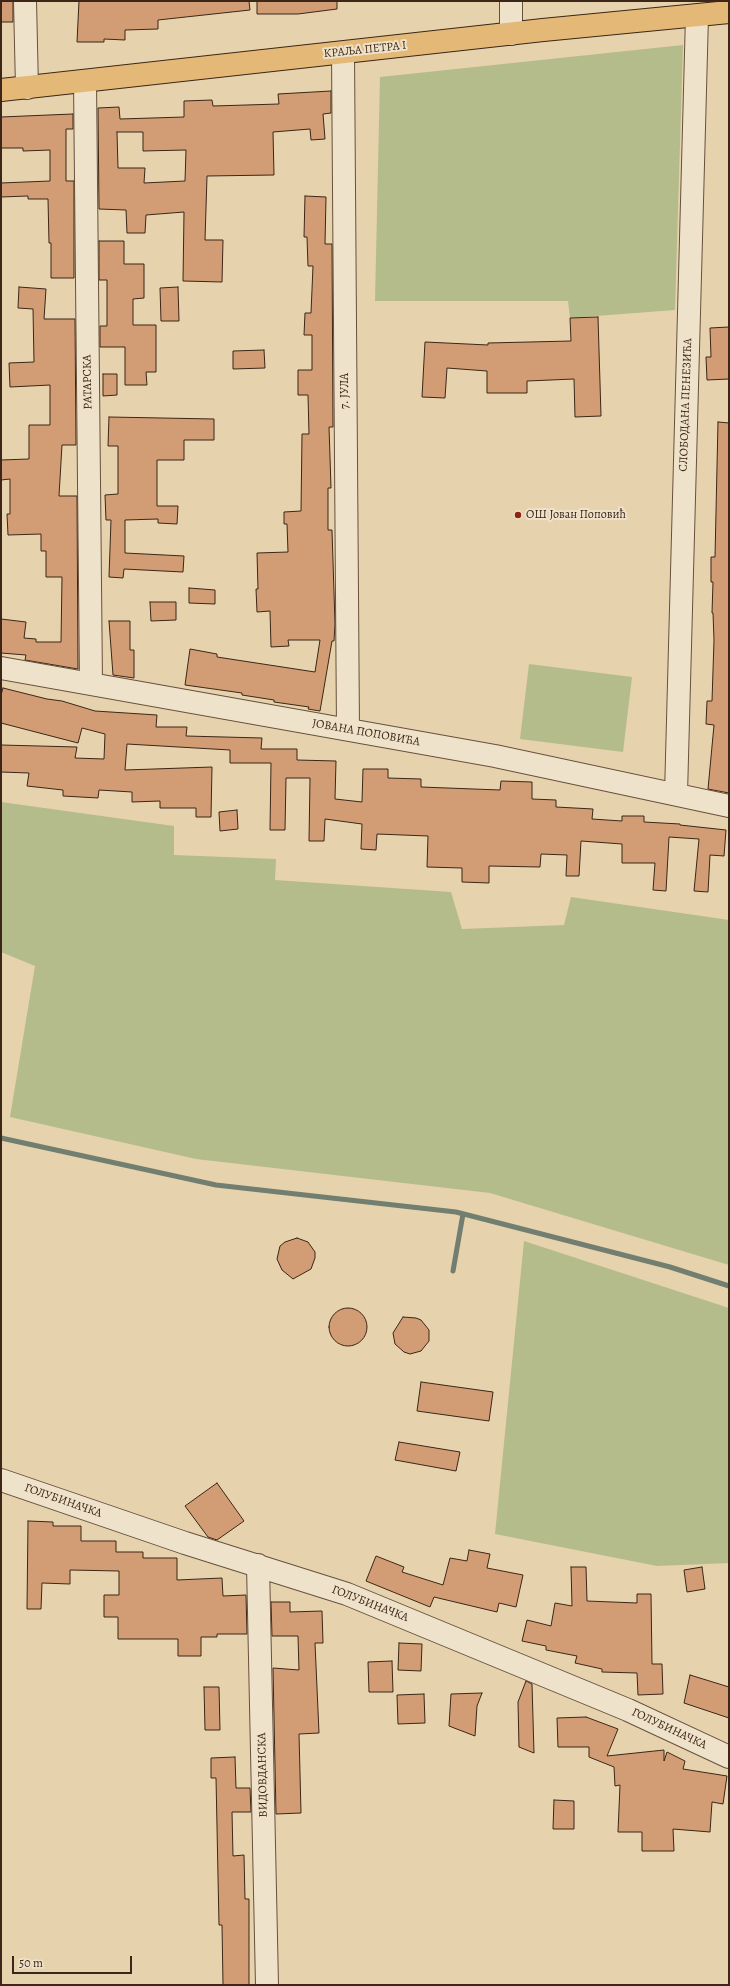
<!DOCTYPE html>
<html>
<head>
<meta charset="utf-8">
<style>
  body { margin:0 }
  #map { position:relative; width:730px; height:1986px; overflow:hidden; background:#e7d2ae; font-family:Alegreya,serif }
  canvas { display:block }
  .frame { position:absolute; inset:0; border:2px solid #3b2617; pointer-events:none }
  .scale { position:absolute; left:12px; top:1956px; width:120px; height:18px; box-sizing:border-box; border:2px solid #3b2617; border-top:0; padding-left:5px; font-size:12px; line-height:14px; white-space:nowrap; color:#3b2617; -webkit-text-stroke:3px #efe2ca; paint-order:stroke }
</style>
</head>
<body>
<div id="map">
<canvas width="730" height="1986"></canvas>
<div class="frame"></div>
<div class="scale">50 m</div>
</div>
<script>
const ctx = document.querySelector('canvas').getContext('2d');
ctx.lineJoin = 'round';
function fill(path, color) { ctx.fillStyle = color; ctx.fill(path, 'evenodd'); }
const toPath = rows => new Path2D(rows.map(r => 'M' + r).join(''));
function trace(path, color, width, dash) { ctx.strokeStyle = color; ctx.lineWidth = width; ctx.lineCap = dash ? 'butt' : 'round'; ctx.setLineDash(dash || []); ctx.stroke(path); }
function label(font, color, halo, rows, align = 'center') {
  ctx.font = font + ' Alegreya,serif'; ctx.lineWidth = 4; ctx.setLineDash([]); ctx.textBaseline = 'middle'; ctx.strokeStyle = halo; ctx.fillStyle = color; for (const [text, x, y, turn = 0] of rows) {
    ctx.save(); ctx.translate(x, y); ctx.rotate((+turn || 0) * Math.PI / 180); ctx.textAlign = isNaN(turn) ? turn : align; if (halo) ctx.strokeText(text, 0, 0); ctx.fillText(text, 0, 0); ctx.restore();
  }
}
fill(toPath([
  [683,45,675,310,570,318,568,301,375,301,380,77],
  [529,664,632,677,623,752,520,739],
  [1,802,174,826,174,855,276,859,275,880,451,892,462,929,564,925,571,897,729,920,729,1265,490,1193,196,1159,10,1117,35,966,1,952],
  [524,1241,729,1308,729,1563,657,1566,495,1534]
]), '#b4bc8b');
trace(toPath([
  [1,1138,216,1185,456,1212,670,1267,729,1286],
  [453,1271,463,1214]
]), '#727e6f', 5);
const building = toPath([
  [1,1,13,1,13,22,1,22,1,1],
  [79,1,249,1,250,10,158,20,158,29,125,30,125,40,104,39,104,42,77,42,79,1],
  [257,1,337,1,337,9,298,14,257,14,257,1],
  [331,91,331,113,323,114,325,139,311,140,310,129,273,132,274,175,207,176,205,240,223,240,222,282,183,281,184,212,146,215,145,233,127,233,126,210,99,209,98,108,119,107,120,119,184,117,184,101,212,100,213,106,279,104,278,94,331,91],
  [117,132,143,132,143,151,186,150,185,181,144,183,145,168,118,168,117,132],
  [73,114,73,129,66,129,66,181,74,181,74,278,51,278,51,243,49,243,48,199,28,199,28,196,1,197,1,183,50,181,50,150,23,151,23,148,1,148,1,117,73,114],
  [305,196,326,197,325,244,332,244,333,427,329,427,331,488,328,488,328,530,332,530,335,624,334,641,332,641,320,711,308,709,309,707,274,702,274,700,242,695,242,693,185,685,190,649,217,654,217,657,315,672,320,640,288,640,289,646,271,647,270,611,257,612,256,589,258,589,257,553,288,552,287,524,284,524,284,512,301,511,302,434,309,434,308,395,298,395,298,370,312,370,312,335,304,335,305,313,311,313,313,266,308,266,307,237,304,237,305,196],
  [99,241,124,241,124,264,144,264,144,298,133,299,133,325,156,325,156,372,146,372,147,385,125,385,125,347,100,347,100,326,107,326,107,280,99,280,99,241],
  [19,287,46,289,44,319,75,319,76,445,62,445,59,496,77,496,78,669,25,660,26,655,1,653,1,619,26,622,24,638,36,639,36,642,61,642,62,577,46,577,46,551,41,551,41,534,8,535,7,514,10,514,10,479,1,480,1,460,29,459,29,425,50,425,50,385,10,387,9,363,34,362,33,309,18,308,19,287],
  [178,287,179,321,161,321,160,288,178,287],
  [598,317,601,416,575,417,574,379,527,381,527,393,487,393,487,371,447,368,445,398,422,397,425,342,488,345,488,343,571,341,570,318,598,317],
  [729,327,729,379,707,380,706,357,711,357,710,328,729,327],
  [264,350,265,368,233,369,233,351,264,350],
  [103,374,117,374,117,395,103,396,103,374],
  [109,417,214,419,214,440,184,440,184,460,157,460,157,506,178,506,177,524,158,523,158,519,125,520,125,553,184,556,183,572,124,569,123,578,109,577,111,520,106,520,105,495,118,494,118,446,108,446,109,417],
  [718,422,729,423,729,793,708,789,714,725,706,724,707,701,712,701,714,640,713,613,712,613,713,582,711,582,711,557,715,557,718,422],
  [189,588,215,590,215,604,189,603,189,588],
  [150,602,176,602,176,620,151,621,150,602],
  [109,621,130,621,130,650,134,650,134,678,113,675,109,621],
  [3,688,47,699,62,701,95,711,157,715,156,727,187,727,186,736,262,738,261,749,297,749,297,760,336,761,335,799,362,802,363,769,388,769,388,778,421,779,421,787,500,790,501,781,532,782,532,799,556,800,556,807,593,809,592,819,622,821,622,816,644,816,644,822,680,824,680,825,726,830,724,856,710,855,708,892,694,891,699,839,669,837,666,891,653,890,655,863,622,863,622,844,581,841,579,876,566,876,567,855,541,854,540,867,489,866,489,883,462,882,462,868,427,867,428,836,377,834,376,850,361,849,362,824,325,819,324,841,309,841,310,778,286,778,285,830,270,830,271,763,230,763,230,750,127,744,125,770,212,767,211,817,196,817,196,808,160,808,160,801,132,802,132,792,99,790,98,798,63,796,63,790,27,786,29,773,1,772,1,745,77,747,75,758,104,759,105,734,82,728,78,743,1,723,1,695,3,688],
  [237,810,238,829,220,831,219,812,237,810],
  [297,1238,308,1242,315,1252,315,1258,311,1269,293,1279,282,1270,277,1259,280,1246,285,1242,297,1238],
  '329 1327a19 19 0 1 1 38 0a19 19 0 1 1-38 0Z',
  [403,1317,416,1318,421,1320,429,1330,429,1341,421,1351,410,1354,404,1352,395,1344,393,1333,403,1317],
  [421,1382,493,1392,489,1421,417,1411,421,1382],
  [399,1442,460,1452,456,1471,395,1460,399,1442],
  [217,1483,244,1521,217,1540,208,1537,185,1506,217,1483],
  [28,1521,53,1522,53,1526,81,1526,81,1541,116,1541,116,1552,143,1552,143,1558,177,1558,177,1580,222,1578,223,1596,246,1595,247,1634,217,1634,217,1637,201,1637,201,1656,178,1656,178,1639,118,1639,118,1617,104,1617,104,1595,119,1595,119,1571,70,1570,70,1584,42,1583,41,1609,27,1609,28,1521],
  [469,1550,490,1554,487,1568,523,1575,516,1607,499,1603,497,1612,434,1597,430,1607,366,1581,376,1556,404,1567,402,1572,443,1585,450,1558,467,1561,469,1550],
  [571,1567,586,1567,587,1601,637,1603,637,1594,651,1594,652,1664,662,1664,663,1694,638,1695,637,1673,602,1672,602,1669,575,1663,577,1656,546,1650,546,1646,522,1641,527,1620,551,1626,555,1603,572,1606,571,1567],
  [702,1567,705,1589,687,1592,684,1570,702,1567],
  [271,1602,290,1602,290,1612,322,1611,323,1643,315,1643,319,1733,299,1734,301,1813,276,1814,273,1668,299,1670,298,1636,272,1636,271,1602],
  [399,1643,422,1644,421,1671,398,1670,399,1643],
  [392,1661,393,1692,369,1692,368,1662,392,1661],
  [690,1675,729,1687,729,1718,684,1703,690,1675],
  [526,1681,532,1684,534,1753,519,1747,518,1702,526,1681],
  [204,1687,219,1687,220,1730,205,1730,204,1687],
  [482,1693,477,1706,475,1736,449,1726,451,1694,482,1693],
  [424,1694,425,1723,398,1724,397,1695,424,1694],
  [586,1717,618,1729,607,1756,664,1750,664,1761,667,1752,685,1761,683,1769,727,1776,723,1804,712,1802,710,1832,673,1829,674,1851,642,1851,642,1832,618,1832,620,1785,615,1786,614,1767,589,1757,589,1747,558,1747,557,1718,586,1717],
  [235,1757,236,1788,250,1788,251,1812,232,1812,233,1856,244,1855,245,1899,249,1899,249,1985,223,1985,222,1925,219,1925,216,1778,211,1778,211,1758,235,1757],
  [554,1800,574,1801,574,1829,553,1829,554,1800]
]);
fill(building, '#d29d75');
trace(building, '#3b2617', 1);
const minor = toPath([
  [25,1,27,88],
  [511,34,511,1],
  [343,53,348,729],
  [85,81,91,683],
  [1,668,495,756,729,806],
  [676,794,697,16],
  [1,1480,185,1543,347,1594,628,1710,729,1757],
  [258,1565,267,1985]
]);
const major = toPath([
  [1,90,543,30,729,12]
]);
trace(minor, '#66513d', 24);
trace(major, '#3b2617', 24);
trace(minor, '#efe2ca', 22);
trace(major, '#e4b977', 22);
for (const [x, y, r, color] of [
  [518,515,4,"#8f2418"]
]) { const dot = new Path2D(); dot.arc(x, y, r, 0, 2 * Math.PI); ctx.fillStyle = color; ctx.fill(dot); trace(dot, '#efe2ca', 1.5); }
label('12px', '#3b2617', '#efe2ca', [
  ["КРАЉА ПЕТРА I",365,50,-6],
  ["РАТАРСКА",88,382,-91],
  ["7. ЈУЛА",345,391,-90],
  ["СЛОБОДАНА ПЕНЕЗИЋА",686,405,-88],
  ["ЈОВАНА ПОПОВИЋА",366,733,10],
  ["ГОЛУБИНАЧКА",63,1501,19],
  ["ГОЛУБИНАЧКА",370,1604,21],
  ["ГОЛУБИНАЧКА",669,1729,25],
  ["ВИДОВДАНСКА",263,1775,-91]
]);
label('12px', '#3b2617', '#efe2ca', [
  ["ОШ Јован Поповић",526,515]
], 'left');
</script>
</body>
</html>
